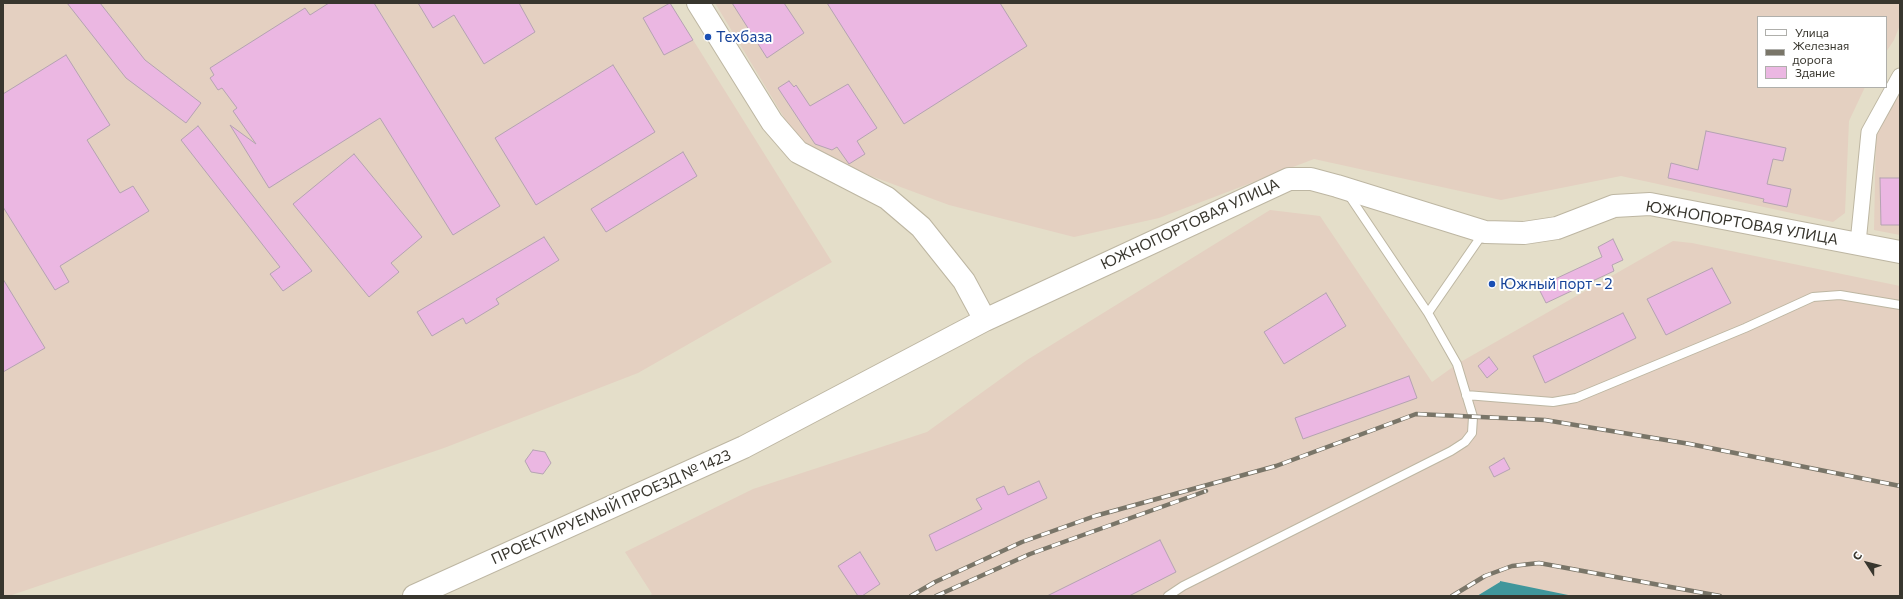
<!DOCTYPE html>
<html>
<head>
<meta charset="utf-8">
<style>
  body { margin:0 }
  #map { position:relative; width:1903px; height:599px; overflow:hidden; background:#e4dec9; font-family:Commissioner,sans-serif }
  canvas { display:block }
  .frame { position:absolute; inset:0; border:4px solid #38362e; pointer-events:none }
  .legend { position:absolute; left:1757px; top:16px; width:130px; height:72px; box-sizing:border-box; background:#fff; border:1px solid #afafab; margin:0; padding:5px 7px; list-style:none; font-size:12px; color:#38362e }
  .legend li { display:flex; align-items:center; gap:8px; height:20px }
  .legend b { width:20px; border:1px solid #afafab }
  .north { position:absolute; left:1847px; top:543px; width:40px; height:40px; -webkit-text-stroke:3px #fff; paint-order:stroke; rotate:306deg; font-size:11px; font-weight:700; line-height:16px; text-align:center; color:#38362e }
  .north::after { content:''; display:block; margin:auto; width:14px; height:18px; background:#38362e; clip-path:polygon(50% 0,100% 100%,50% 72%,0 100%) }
</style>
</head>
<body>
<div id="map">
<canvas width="1903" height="599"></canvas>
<div class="frame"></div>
<ul class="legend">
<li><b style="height:5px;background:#fff"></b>Улица</li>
<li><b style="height:5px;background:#797568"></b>Железная дорога</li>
<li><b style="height:11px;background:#ebb7e2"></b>Здание</li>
</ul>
<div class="north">С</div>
</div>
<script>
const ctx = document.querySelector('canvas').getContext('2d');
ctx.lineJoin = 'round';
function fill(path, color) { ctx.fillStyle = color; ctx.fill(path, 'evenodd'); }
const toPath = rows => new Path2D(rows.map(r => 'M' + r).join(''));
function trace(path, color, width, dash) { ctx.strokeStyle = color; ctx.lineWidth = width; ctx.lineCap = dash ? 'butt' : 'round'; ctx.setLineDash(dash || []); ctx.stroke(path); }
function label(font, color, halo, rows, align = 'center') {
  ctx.font = font + ' Commissioner,sans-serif'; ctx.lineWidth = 4; ctx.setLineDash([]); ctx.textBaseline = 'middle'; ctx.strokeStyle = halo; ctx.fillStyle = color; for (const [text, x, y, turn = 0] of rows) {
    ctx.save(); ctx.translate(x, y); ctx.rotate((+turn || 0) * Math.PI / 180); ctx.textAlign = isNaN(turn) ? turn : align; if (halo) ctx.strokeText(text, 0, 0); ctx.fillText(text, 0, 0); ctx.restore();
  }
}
fill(toPath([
  [6,3,670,3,832,262,638,373,444,448,9,596,3,596,3,7],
  [715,3,1900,3,1900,25,1894,40,1886,52,1886,17,1758,17,1758,87,1865,87,1849,121,1845,213,1833,222,1621,176,1501,200,1314,159,1159,218,1074,237,949,205,871,176,800,144],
  [1900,90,1900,235,1874,230,1876,130],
  [1270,210,1320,216,1432,382,1457,364,1673,241,1692,243,1900,286,1900,596,1573,596,1500,582,1477,596,649,596,652,594,625,552,753,489,927,432,1027,360]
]), '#e4d0c1');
fill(toPath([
  [1500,582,1500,581,1573,596,1477,596]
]), '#40969b');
const building = toPath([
  [67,3,100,3,145,60,201,103,186,123,126,78,67,3],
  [329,3,374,3,500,206,453,235,380,118,269,188,230,125,256,144,233,111,237,108,222,88,218,90,210,78,214,75,210,68,305,8,310,15,329,3],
  [418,3,519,3,535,32,484,64,454,15,433,28,418,3],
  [670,3,693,40,664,55,643,18,670,3],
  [732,3,784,3,804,33,767,58,732,3],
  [827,3,1000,3,1027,46,904,124,827,3],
  [66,55,110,125,87,140,120,193,133,186,149,211,60,266,69,282,55,290,3,207,3,94,66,55],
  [613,65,655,132,536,205,495,138,613,65],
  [789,81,794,87,796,85,810,106,848,84,877,128,857,141,865,154,849,164,837,147,832,150,815,144,778,88,789,81],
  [198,126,312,271,283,291,270,274,280,267,181,140,198,126],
  [1706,131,1786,148,1783,161,1773,159,1767,184,1791,189,1787,207,1763,202,1764,199,1668,178,1671,163,1698,170,1706,131],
  [683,152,697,176,606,232,591,209,683,152],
  [354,154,422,237,391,263,399,272,369,297,293,204,354,154],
  [1880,178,1900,178,1900,225,1881,225,1880,178],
  [544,237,559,260,496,299,499,304,466,324,463,318,432,336,417,312,544,237],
  [1613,239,1623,260,1612,265,1614,271,1546,303,1538,287,1602,257,1598,247,1613,239],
  [1712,268,1731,303,1666,335,1647,299,1712,268],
  [3,279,45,348,3,372,3,279],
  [1326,293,1346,326,1284,364,1264,332,1326,293],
  [1623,313,1636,338,1545,383,1533,356,1623,313],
  [1489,357,1498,369,1487,378,1478,366,1489,357],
  [1409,376,1417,398,1303,439,1295,418,1409,376],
  [533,450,545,452,551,463,543,474,531,472,525,461,533,450],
  [1504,458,1510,469,1494,477,1489,467,1504,458],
  [1039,481,1047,498,936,551,929,535,982,509,976,499,1004,486,1008,495,1039,481],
  [1160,540,1176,572,1129,596,1047,596,1160,540],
  [860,552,880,584,862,596,858,596,838,566,860,552]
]);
fill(building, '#ebb7e2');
trace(building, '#b5a3b2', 1);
const lane = toPath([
  [1348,194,1428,313],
  [1466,395,1553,402,1576,398,1745,328,1813,297,1840,295,1900,305],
  [1168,596,1183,586,1451,451,1465,442,1472,433,1473,417,1457,364,1428,313,1484,232]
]);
const street = toPath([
  [1858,243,1869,132,1900,76]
]);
const secondary = toPath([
  [698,3,772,122,798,152,887,198,921,227,964,281,985,320],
  [414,596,744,447,985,320,1289,179,1311,179,1337,186,1485,232,1524,233,1557,228,1614,206,1650,204,1900,252]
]);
trace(lane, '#bdb6a2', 10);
trace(street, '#bdb6a2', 17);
trace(secondary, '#bdb6a2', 24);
trace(lane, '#fff', 8);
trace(street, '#fff', 15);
trace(secondary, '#fff', 22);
const rail = toPath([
  [911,596,935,582,1022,542,1095,516,1276,466,1416,414,1545,420,1690,444,1900,486],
  [936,596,1030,554,1206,491],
  [1452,596,1485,576,1512,566,1539,563,1720,596]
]);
trace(rail, '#797568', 4.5);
trace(rail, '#fff', 3, [9]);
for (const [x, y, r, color] of [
  [708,37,4,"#1a4fb4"],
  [1492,284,4,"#1a4fb4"]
]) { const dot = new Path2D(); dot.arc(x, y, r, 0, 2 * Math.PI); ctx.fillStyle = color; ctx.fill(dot); trace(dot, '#fff', 1.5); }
label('15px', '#164399', '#fff', [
  ["Техбаза",716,37],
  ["Южный порт - 2",1500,284]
], 'left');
label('15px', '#38362e', '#fff', [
  ["ЮЖНОПОРТОВАЯ УЛИЦА",1742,223,10],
  ["ЮЖНОПОРТОВАЯ УЛИЦА",1190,224,-25],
  ["ПРОЕКТИРУЕМЫЙ ПРОЕЗД № 1423",611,507,-24]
]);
</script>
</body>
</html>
